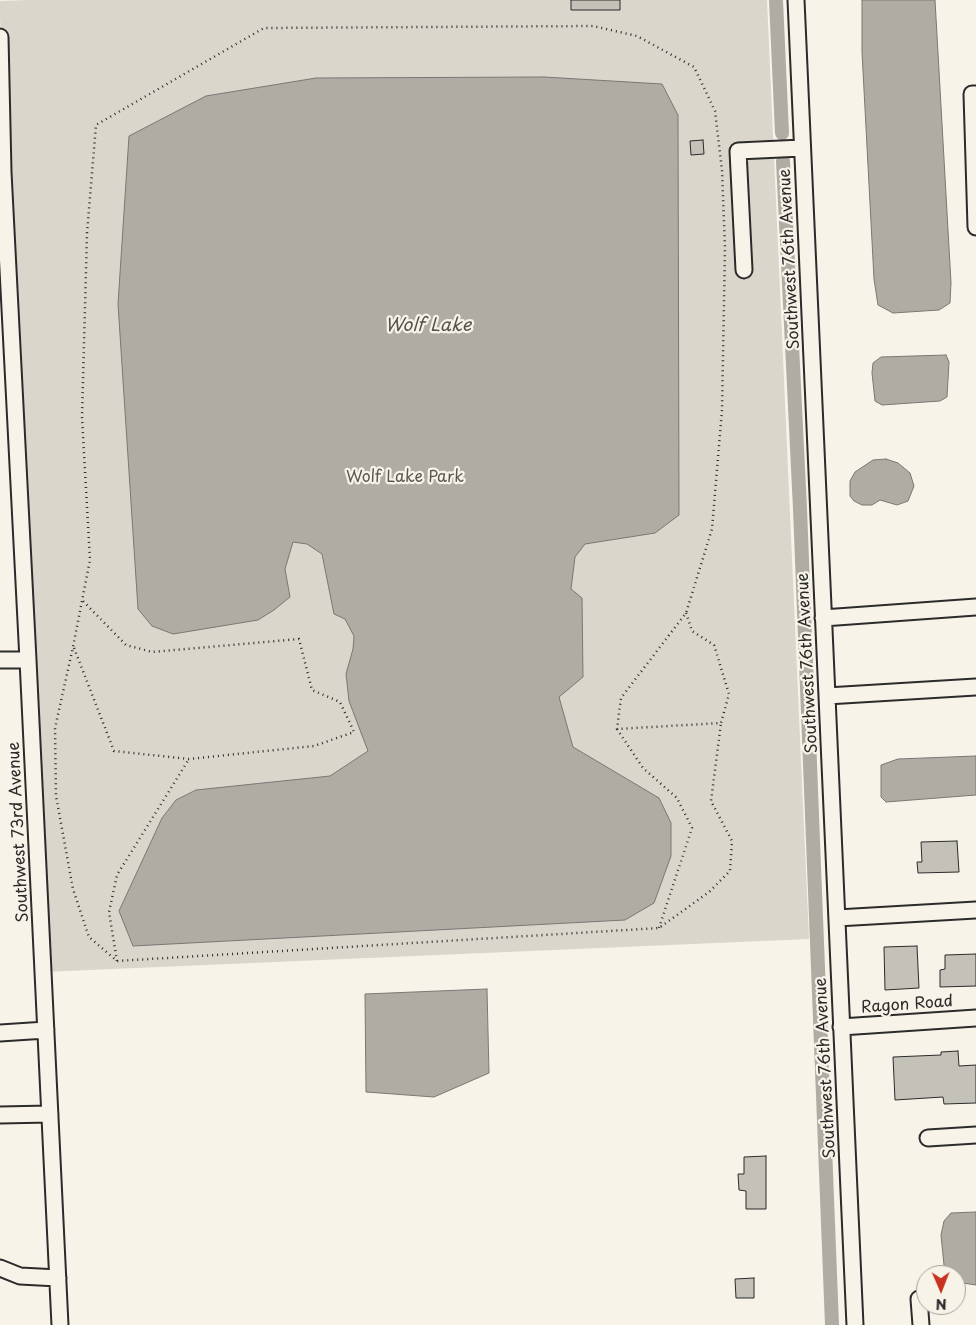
<!DOCTYPE html>
<html>
<head>
<meta charset="utf-8">
<style>
  body { margin:0 }
  #map { position:relative; width:976px; height:1325px; overflow:hidden; background:#f7f3e8; font-family:"Playpen Sans",sans-serif }
  canvas { display:block }
  .north { position:absolute; left:916px; top:1265px; width:50px; height:50px; box-sizing:border-box; background:#f7f3e8; border:1px solid #a5a39c; border-radius:50%; rotate:179deg; font-size:14px; font-weight:700; line-height:20px; text-align:center; color:#2b2b2b }
  .north::after { content:''; display:block; margin:auto; width:18px; height:22px; background:#c8321e; clip-path:polygon(50% 0,100% 100%,50% 72%,0 100%) }
</style>
</head>
<body>
<div id="map">
<canvas width="976" height="1325"></canvas>
<div class="north">N</div>
</div>
<script>
const ctx = document.querySelector('canvas').getContext('2d');
ctx.lineJoin = 'round';
function fill(path, color) { ctx.fillStyle = color; ctx.fill(path, 'evenodd'); }
const toPath = rows => new Path2D(rows.map(r => 'M' + r).join(''));
function trace(path, color, width, dash) { ctx.strokeStyle = color; ctx.lineWidth = width; ctx.lineCap = dash ? 'butt' : 'round'; ctx.setLineDash(dash || []); ctx.stroke(path); }
function label(font, color, halo, rows, align = 'center') {
  ctx.font = font + ' "Playpen Sans",sans-serif'; ctx.lineWidth = 4.5; ctx.setLineDash([]); ctx.textBaseline = 'middle'; ctx.strokeStyle = halo; ctx.fillStyle = color; for (const [text, x, y, turn = 0] of rows) {
    ctx.save(); ctx.translate(x, y); ctx.rotate((+turn || 0) * Math.PI / 180); ctx.textAlign = isNaN(turn) ? turn : align; if (halo) ctx.strokeText(text, 0, 0); ctx.fillText(text, 0, 0); ctx.restore();
  }
}
fill(toPath([
  [28,0,767,0,809,939,43,972,0,17,0,1]
]), '#dad6cc');
const water = toPath([
  [862,0,935,0,951,283,950,303,939,310,893,313,878,305,874,279,862,52,862,0],
  [544,77,662,84,678,115,679,515,655,533,585,544,575,557,571,589,582,598,583,677,559,697,573,747,659,798,671,823,671,856,654,903,625,920,133,946,119,911,162,818,176,800,196,790,330,776,368,751,349,701,346,674,353,649,354,636,345,619,334,614,322,554,307,544,293,542,285,569,290,597,274,610,258,620,173,634,152,626,138,609,118,304,129,136,206,96,316,78,544,77],
  [946,355,949,362,947,397,940,401,882,405,875,401,872,373,873,363,881,357,946,355],
  [886,459,898,463,910,473,914,486,908,501,897,505,880,500,872,505,862,505,854,501,850,496,850,481,855,472,873,460,886,459],
  [976,756,976,795,886,802,881,797,881,765,898,759,976,756],
  [487,989,489,1073,434,1097,366,1092,365,994,487,989],
  [976,1212,976,1285,956,1282,956,1275,945,1275,941,1235,944,1221,951,1213,976,1212]
]);
fill(water, '#afaca4');
trace(water, '#7a7874', 1);
trace(toPath([
  [776,0,782,133],
  [783,161,800,509,832,1325]
]), '#afaca4', 14);
const building = toPath([
  [571,0,620,0,620,10,571,10,571,0],
  [703,140,704,154,691,155,690,141,703,140],
  [957,841,959,872,918,873,917,862,922,862,921,842,957,841],
  [917,946,919,988,885,990,884,947,917,946],
  [976,954,976,986,940,987,940,970,945,969,945,955,976,954],
  [958,1051,959,1066,976,1065,976,1103,944,1104,943,1097,895,1100,893,1057,941,1055,941,1052,958,1051],
  [766,1156,766,1209,746,1209,746,1191,739,1190,738,1174,744,1174,744,1157,766,1156],
  [754,1278,754,1298,736,1298,735,1279,754,1278]
]);
fill(building, '#c4c1b9');
trace(building, '#2b2b2b', 1);
const minor = toPath([
  [796,0,855,1325],
  [0,37,3,172,28,660,60,1325],
  [976,94,972,94,976,227],
  [744,270,738,151,802,148],
  [823,618,976,607],
  [0,660,28,660],
  [827,696,976,687],
  [837,918,976,910],
  [841,1027,976,1018],
  [0,1033,46,1030],
  [0,1115,50,1114],
  [928,1138,976,1135],
  [0,1268,20,1276,58,1278],
  [919,1299,921,1325]
]);
trace(minor, '#2b2b2b', 19);
trace(toPath([
  [686,613,692,631,714,645,729,694,721,723,617,729,621,698,686,613,712,529,722,410,725,248,722,170,715,111,694,67,637,36,593,26,264,28,96,125,87,233,82,417,90,560,73,647,55,728,56,796,73,889,89,937,117,961,659,928,709,892,730,871,732,841,711,801,721,723],
  [74,648,114,751,189,759,314,746,354,732,340,702,312,690,299,639,152,652,126,645,82,600],
  [617,729,643,768,677,798,692,828,659,928],
  [117,961,109,912,117,875,189,759]
]), '#2b2b2b', 2.5, [1, 4]);
trace(minor, '#f7f3e8', 15);
label('16px', '#2b2b2b', '#f7f3e8', [
  ["Southwest 76th Avenue",790,259,-93],
  ["Southwest 76th Avenue",808,663,-93],
  ["Southwest 73rd Avenue",19,832,-93],
  ["Ragon Road",907,1005,-4],
  ["Southwest 76th Avenue",826,1068,-93]
]);
label('16px', '#575653', '#f7f3e8', [
  ["Wolf Lake Park",405,478]
]);
label('italic 18px', '#53524f', '#f7f3e8', [
  ["Wolf Lake",428,326]
]);
</script>
</body>
</html>
